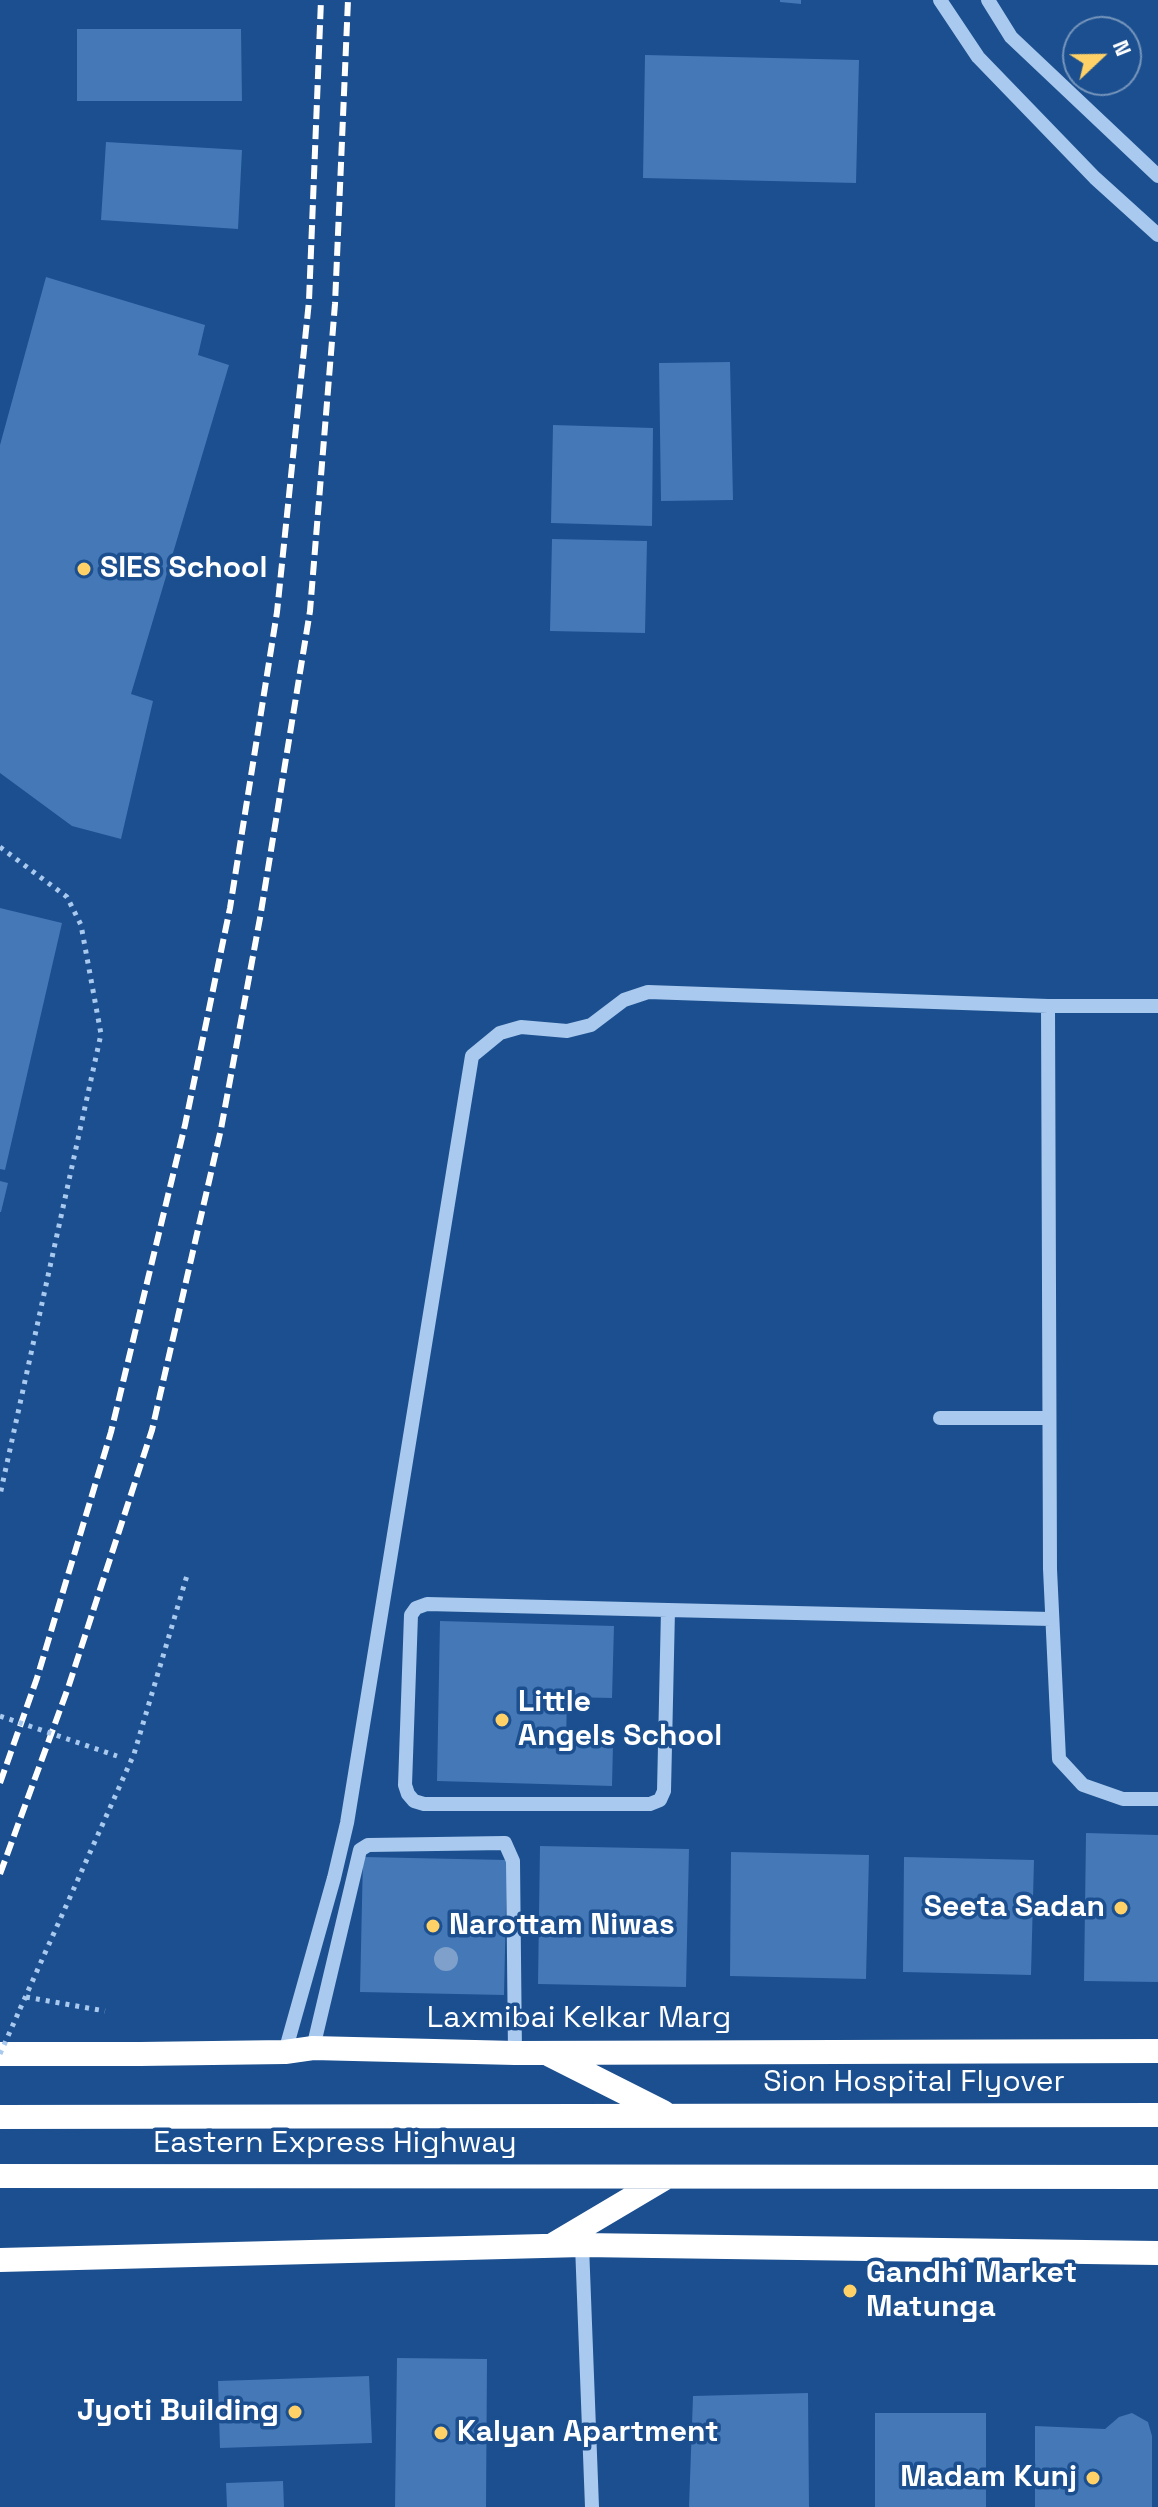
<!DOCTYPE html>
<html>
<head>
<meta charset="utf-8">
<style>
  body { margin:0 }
  #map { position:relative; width:1158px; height:2507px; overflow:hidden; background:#1b4f8f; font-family:"Space Grotesk",sans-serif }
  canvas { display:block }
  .north { position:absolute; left:1062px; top:16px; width:80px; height:80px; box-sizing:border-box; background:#1b4f8f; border:2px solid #7695bc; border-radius:50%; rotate:68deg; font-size:22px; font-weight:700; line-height:32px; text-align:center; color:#fff }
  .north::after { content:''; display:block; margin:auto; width:28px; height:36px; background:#ffd166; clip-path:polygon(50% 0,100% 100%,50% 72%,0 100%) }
</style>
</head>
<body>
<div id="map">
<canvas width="1158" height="2507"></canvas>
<div class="north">N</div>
</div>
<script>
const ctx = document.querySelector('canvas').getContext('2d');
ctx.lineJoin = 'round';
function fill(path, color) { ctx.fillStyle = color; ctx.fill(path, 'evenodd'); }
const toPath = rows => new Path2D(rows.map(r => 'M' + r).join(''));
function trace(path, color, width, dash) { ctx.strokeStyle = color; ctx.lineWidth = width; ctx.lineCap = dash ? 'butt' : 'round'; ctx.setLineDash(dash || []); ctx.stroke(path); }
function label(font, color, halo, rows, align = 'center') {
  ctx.font = font + ' "Space Grotesk",sans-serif'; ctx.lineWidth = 7; ctx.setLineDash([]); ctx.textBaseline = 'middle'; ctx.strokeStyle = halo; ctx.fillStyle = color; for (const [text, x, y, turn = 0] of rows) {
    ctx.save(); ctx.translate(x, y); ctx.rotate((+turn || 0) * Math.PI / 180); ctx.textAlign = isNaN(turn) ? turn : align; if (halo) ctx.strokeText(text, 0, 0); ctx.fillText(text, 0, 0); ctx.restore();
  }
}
fill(toPath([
  [780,0,801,0,801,4,780,2],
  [77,29,241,29,242,101,77,101],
  [645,55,859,60,856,183,643,178],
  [106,142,242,150,238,229,101,220],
  [46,277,205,325,198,355,229,365,131,694,153,701,121,839,72,826,0,773,0,445],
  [730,362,733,500,661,501,659,363],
  [553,425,653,428,652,526,551,523],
  [552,539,647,541,645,633,550,631],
  [0,908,62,923,5,1170,0,1169],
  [0,1181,8,1183,1,1212,0,1212],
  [440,1621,614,1626,612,1698,567,1697,566,1742,613,1744,612,1786,437,1781],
  [1086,1833,1158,1835,1158,1982,1084,1981],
  [540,1846,689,1849,686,1987,538,1984],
  [731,1852,869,1855,866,1979,730,1976],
  [363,1857,507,1860,504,1995,360,1992],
  [904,1857,1034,1860,1031,1975,903,1972],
  [397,2358,487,2359,486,2507,395,2507],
  [369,2376,372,2443,220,2448,218,2381],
  [808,2393,809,2507,689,2507,693,2396],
  [875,2413,986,2413,986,2507,875,2507],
  [1132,2413,1148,2422,1152,2436,1152,2507,1035,2507,1035,2426,1105,2429,1119,2417],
  [283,2481,284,2507,227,2507,226,2483]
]), '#4478b7');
trace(toPath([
  [0,847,67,897,81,925,101,1034,0,1495],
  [26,1997,105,2011],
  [20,2009,134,1754,188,1572]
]), '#a9c9ee', 5, [4, 6]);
trace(toPath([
  [940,0,978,57,1095,178,1158,235],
  [988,0,1011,37,1158,176],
  [1048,1006,1050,1569,1059,1759,1083,1785,1123,1799,1158,1799],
  [940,1418,1049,1418],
  [668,1610,664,1791,660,1800,650,1804,424,1804,414,1801,408,1794,405,1785,411,1615,416,1608,427,1604,668,1610,1051,1619],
  [313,2048,360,1850,368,1845,505,1843,513,1861,515,2053],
  [285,2052,334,1878,347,1823,472,1056,500,1033,521,1027,567,1031,591,1025,624,1000,648,992,1048,1006,1158,1006],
  [582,2245,592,2507]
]), '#a9c9ee', 14);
trace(toPath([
  [0,2054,140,2054,285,2052,313,2048,515,2053,1158,2051],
  [550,2055,663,2112],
  [0,2117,1158,2115],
  [0,2176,1158,2177],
  [554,2244,667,2177],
  [0,2260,582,2245,1158,2253]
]), '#fff', 24);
trace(toPath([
  [0,1783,37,1678,111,1432,185,1125,230,908,277,612,309,301,321,0],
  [0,1874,68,1688,152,1430,221,1129,260,918,310,611,335,304,348,0]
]), '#fff', 6, [14, 6]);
trace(toPath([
  [0,1716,117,1756],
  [0,2054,20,2009]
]), '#a9c9ee', 5, [4, 6]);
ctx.fillStyle = '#7ea0ca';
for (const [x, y] of [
  [446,1959]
]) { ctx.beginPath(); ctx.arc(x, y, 12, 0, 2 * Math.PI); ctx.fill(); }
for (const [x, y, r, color] of [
  [84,569,8,"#ffd166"],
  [502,1720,8,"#ffd166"],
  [1121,1908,8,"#ffd166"],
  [433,1926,8,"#ffd166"],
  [850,2291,8,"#ffd166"],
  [295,2412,8,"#ffd166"],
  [441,2433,8,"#ffd166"],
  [1093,2478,8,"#ffd166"]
]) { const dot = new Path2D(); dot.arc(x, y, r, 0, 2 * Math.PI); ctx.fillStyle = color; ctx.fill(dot); trace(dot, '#1b4f8f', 3); }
label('bold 30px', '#fff', '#1b4f8f', [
  ["SIES School",100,569],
  ["Little",518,1703],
  ["Angels School",518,1737],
  ["Seeta Sadan",1105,1908,"right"],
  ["Narottam Niwas",449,1926],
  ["Gandhi Market",866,2274],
  ["Matunga",866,2308],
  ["Jyoti Building",279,2412,"right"],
  ["Kalyan Apartment",457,2433],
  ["Madam Kunj",1077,2478,"right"]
], 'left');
label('30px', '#fff', '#1b4f8f', [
  ["Laxmibai Kelkar Marg",579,2019],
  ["Sion Hospital Flyover",914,2083],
  ["Eastern Express Highway",335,2144]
]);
</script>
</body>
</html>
